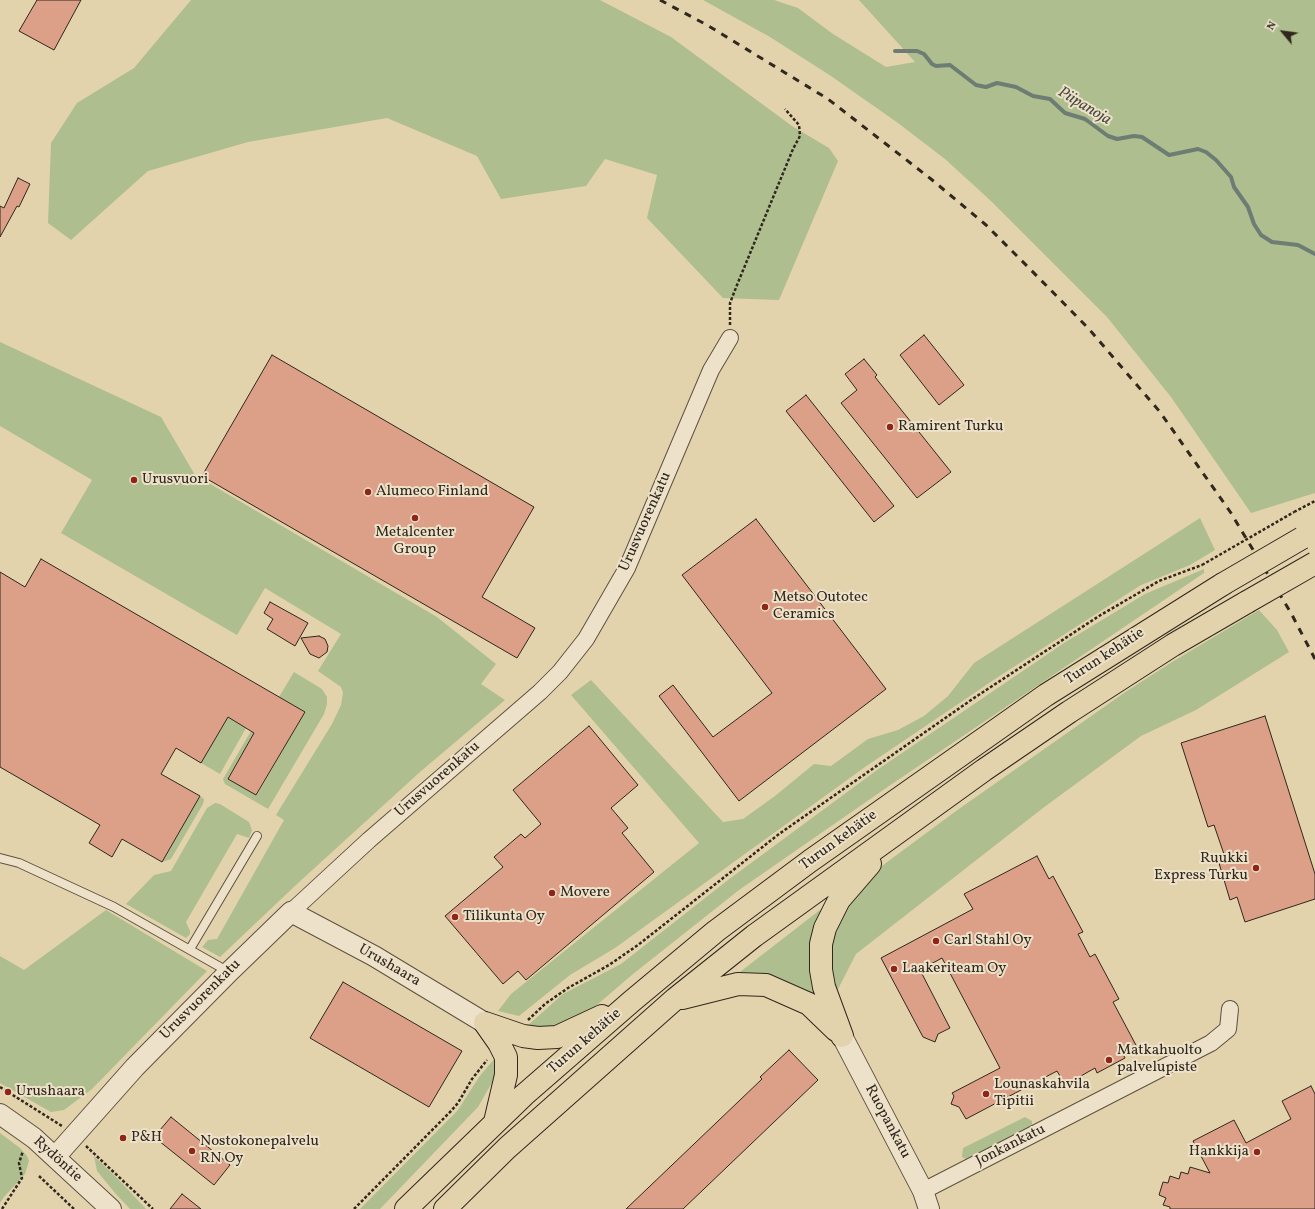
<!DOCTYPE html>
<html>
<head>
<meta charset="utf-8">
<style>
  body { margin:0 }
  #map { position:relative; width:1315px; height:1209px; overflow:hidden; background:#e3d3ac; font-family:Vollkorn,serif }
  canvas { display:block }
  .north { position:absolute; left:1263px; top:12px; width:40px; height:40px; -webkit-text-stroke:3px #ede2c9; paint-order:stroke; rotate:299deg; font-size:11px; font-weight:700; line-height:16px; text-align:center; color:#30271d }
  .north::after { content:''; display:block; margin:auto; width:14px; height:18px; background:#30271d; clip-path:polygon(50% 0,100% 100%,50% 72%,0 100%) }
</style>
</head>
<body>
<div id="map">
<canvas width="1315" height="1209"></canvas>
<div class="north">N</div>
</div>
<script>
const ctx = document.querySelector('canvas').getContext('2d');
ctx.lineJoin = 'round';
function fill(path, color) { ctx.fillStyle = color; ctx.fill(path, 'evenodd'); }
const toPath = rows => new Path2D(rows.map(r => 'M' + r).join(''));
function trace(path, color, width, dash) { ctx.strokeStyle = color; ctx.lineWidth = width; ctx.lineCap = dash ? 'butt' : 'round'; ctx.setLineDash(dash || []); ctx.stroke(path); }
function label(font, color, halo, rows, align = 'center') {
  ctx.font = font + ' Vollkorn,serif'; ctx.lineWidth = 4; ctx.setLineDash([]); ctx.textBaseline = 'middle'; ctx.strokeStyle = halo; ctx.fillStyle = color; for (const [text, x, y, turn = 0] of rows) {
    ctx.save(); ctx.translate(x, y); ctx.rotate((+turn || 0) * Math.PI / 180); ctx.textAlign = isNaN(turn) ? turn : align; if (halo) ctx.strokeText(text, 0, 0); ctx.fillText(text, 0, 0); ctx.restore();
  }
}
fill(toPath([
  [191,0,600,0,671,37,792,126,829,148,838,161,779,300,723,298,647,218,657,175,605,159,586,186,501,199,477,156,387,118,248,142,148,171,71,240,48,223,51,143,77,103,134,68],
  [703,0,774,0,798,8,833,34,886,67,915,62,859,0,1315,0,1315,493,1251,513,1171,397,1107,317,991,201,945,159,898,123,831,76,770,37],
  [0,342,161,417,195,475,437,617,496,664,481,684,505,700,420,772,297,884,220,957,202,947,208,940,217,939,284,820,276,815,332,724,341,705,343,693,341,687,318,671,341,634,265,588,237,635,61,533,92,480,0,426],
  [1200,518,1215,550,1190,565,1141,585,998,677,865,767,615,948,570,975,519,1016,498,1011,511,994,699,843,571,695,591,680,723,822,743,819,775,796,814,764,831,766,868,739,898,730,924,716,948,696,974,663],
  [1204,569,1204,573,889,786,739,890,633,974,577,1022,554,1028,526,1027,563,994,621,964,728,880,877,770,1064,643,1145,594],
  [1259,610,1277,630,1289,652,1196,710,1141,736,1043,808,856,954,836,993,828,962,834,924,871,874,956,811,1124,693,1172,662],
  [294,672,322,689,327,697,327,704,324,714,268,809,225,784,223,779,251,731,254,733,228,778,257,795,305,712,279,697],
  [228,717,246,728,220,774,201,763],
  [200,796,204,799,203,804,171,859,162,862],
  [215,803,220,804,249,822,252,830,249,838,237,834,186,922,190,931,190,934,186,938,126,904,154,875,171,871,207,808],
  [825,906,821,1003,738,974,740,972],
  [106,910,207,971,92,1089,64,1110,51,1112,0,1083,0,956,24,970],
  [495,1058,496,1072,494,1079,478,1107,380,1209,360,1209,458,1110,479,1077],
  [1025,1117,1032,1121,1032,1127,968,1160,962,1157,963,1148],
  [0,1133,20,1148,27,1156,29,1161,25,1174,4,1197,0,1203],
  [94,1156,118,1179,146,1209,130,1209,115,1193,97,1171]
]), '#aebe8e');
trace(toPath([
  [895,51,917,51,924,54,932,64,936,66,950,65,976,85,986,87,997,83,1016,87,1033,96,1050,99,1065,113,1085,119,1108,136,1117,139,1134,136,1142,137,1169,155,1198,149,1206,152,1216,160,1231,177,1234,187,1248,207,1254,224,1261,235,1272,242,1298,245,1315,254]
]), '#6d7d74', 4);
const building = toPath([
  [37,0,81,0,54,50,19,31,37,0],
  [18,178,30,184,19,207,17,206,0,237,0,206,4,208,18,178],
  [924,335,964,385,939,405,900,355,924,335],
  [272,355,534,507,482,597,535,628,517,658,202,476,272,355],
  [864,359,877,375,875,377,951,472,917,498,841,403,857,390,845,374,864,359],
  [806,395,894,506,874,522,786,411,806,395],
  [756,519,886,689,739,801,659,696,673,685,713,737,772,693,682,575,756,519],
  [41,559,305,712,256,795,228,779,254,733,228,717,201,763,176,748,161,774,200,796,162,862,122,839,112,857,89,843,100,825,0,767,0,572,25,587,41,559],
  [270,602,308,623,295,646,267,629,273,619,264,613,270,602],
  [319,636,325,639,328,646,327,652,319,658,310,654,301,638,319,636],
  [1265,716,1315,874,1315,899,1245,922,1237,897,1230,900,1219,863,1226,860,1214,825,1208,827,1181,743,1265,716],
  [589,726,638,785,611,808,628,828,622,833,654,872,526,980,518,971,503,984,445,916,503,867,494,857,521,834,525,838,541,824,513,790,589,726],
  [1037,856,1049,879,1053,876,1083,932,1078,934,1090,957,1095,954,1119,999,1113,1002,1137,1047,1123,1054,1125,1058,1097,1073,1095,1068,1065,1085,1057,1071,966,1119,959,1107,951,1104,954,1096,952,1093,1000,1068,942,958,920,970,950,1028,938,1034,935,1042,923,1037,881,958,973,909,964,894,1037,856],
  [343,982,462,1051,429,1107,310,1038,343,982],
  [789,1050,818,1080,683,1209,626,1209,762,1079,760,1077,789,1050],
  [1311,1086,1315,1094,1315,1209,1170,1209,1170,1207,1163,1205,1166,1198,1159,1195,1163,1182,1168,1183,1170,1176,1179,1179,1181,1172,1188,1174,1190,1167,1210,1173,1193,1141,1234,1120,1246,1143,1291,1119,1282,1101,1311,1086],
  [171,1117,230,1165,214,1185,154,1137,171,1117],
  [182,1194,201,1209,170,1209,182,1194]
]);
fill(building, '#dc9f87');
trace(building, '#30271d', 1);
const service = toPath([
  [0,858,19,863,114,907,229,972],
  [190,949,257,836]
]);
const minor = toPath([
  [291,912,369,840,540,692,560,672,586,639,627,568,711,370,730,338],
  [923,1191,1211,1043,1228,1029,1230,1009]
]);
const tertiary = toPath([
  [842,1036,923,1191,929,1209],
  [0,1114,34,1138,111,1209],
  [55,1157,135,1067,229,972,291,912,374,956,485,1023]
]);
const trunk = toPath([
  [682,998,738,984,766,985,809,1004,836,1030],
  [485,1023,523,1036,538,1038,557,1037,602,1016],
  [485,1023,499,1043,506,1057,506,1075,495,1122],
  [842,1036,824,987,821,970,821,944,825,928,839,900,870,864],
  [406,1209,524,1095,632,1001,716,931,810,861,1046,695,1223,584],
  [445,1209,507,1148,675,999,754,936,984,770,1069,712,1173,645,1247,602]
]);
trace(service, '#5d5241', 10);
trace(minor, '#5d5241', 18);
trace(tertiary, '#5d5241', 22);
trace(trunk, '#30271d', 24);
trace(toPath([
  [730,325,730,303,737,285,793,149,800,136,799,125,785,109],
  [1294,512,1315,501],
  [528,1020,545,1004,568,988,609,965,638,945,779,834,974,698,1099,616,1159,581,1202,565],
  [0,1087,62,1126],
  [86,1146,153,1209],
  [39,1176,74,1209],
  [2,1209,22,1178,19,1163,23,1151],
  [354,1209,451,1111,458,1103,472,1079,487,1060]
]), '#30271d', 2.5, [3, 2]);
trace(service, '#ede2c9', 8);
trace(minor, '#ede2c9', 16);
trace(tertiary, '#ede2c9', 20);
trace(trunk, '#e3d3ac', 22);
trace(toPath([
  [660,0,707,25,828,99,931,179,986,225,1030,269,1089,329,1160,412,1231,513,1291,613,1315,659]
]), '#30271d', 3, [7, 7]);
const trunkBridge = toPath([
  [1223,584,1302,538],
  [1247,602,1315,563]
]);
trace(trunkBridge, '#30271d', 24, []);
trace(toPath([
  [1202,565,1294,512]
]), '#30271d', 2.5, [3, 2]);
trace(trunkBridge, '#e3d3ac', 22);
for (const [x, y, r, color] of [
  [890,427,4,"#8f2418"],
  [134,480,4,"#8f2418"],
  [368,492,4,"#8f2418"],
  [415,518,4,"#8f2418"],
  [765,607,4,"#8f2418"],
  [1256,868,4,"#8f2418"],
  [552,893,4,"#8f2418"],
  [455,917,4,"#8f2418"],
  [936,941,4,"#8f2418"],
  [894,969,4,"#8f2418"],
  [1109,1060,4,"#8f2418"],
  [8,1092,4,"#8f2418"],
  [986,1094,4,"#8f2418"],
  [123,1138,4,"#8f2418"],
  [192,1151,4,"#8f2418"],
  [1257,1152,4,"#8f2418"]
]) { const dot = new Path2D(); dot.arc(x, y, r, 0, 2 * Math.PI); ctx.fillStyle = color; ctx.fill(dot); trace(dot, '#ede2c9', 1.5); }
label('15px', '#30271d', '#ede2c9', [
  ["Ramirent Turku",898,427],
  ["Urusvuori",142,480],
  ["Alumeco Finland",376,492],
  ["Metalcenter",415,533,"center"],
  ["Group",415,550,"center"],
  ["Metso Outotec",773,598],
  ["Ceramics",773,615],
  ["Ruukki",1248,859,"right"],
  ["Express Turku",1248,876,"right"],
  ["Movere",560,893],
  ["Tilikunta Oy",463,917],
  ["Carl Stahl Oy",944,941],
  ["Laakeriteam Oy",902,969],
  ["Matkahuolto",1117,1051],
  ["palvelupiste",1117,1068],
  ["Lounaskahvila",994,1085],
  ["Tipitii",994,1102],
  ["Urushaara",16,1092],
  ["P&H",131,1138],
  ["Nostokonepalvelu",200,1142],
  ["RN Oy",200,1159],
  ["Hankkija",1249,1152,"right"]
], 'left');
label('15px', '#30271d', '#ede2c9', [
  ["Urusvuorenkatu",646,522,-66],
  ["Turun kehätie",1105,657,-33],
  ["Urusvuorenkatu",438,780,-41],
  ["Turun kehätie",839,841,-36],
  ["Urushaara",389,966,30],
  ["Urusvuorenkatu",201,1000,-45],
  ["Turun kehätie",585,1042,-41],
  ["Ruopankatu",887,1122,62],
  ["Jonkankatu",1011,1146,-27],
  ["Rydöntie",57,1160,42]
]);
label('italic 16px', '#494b41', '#ede2c9', [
  ["Piipanoja",1084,107,31]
]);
</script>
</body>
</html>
